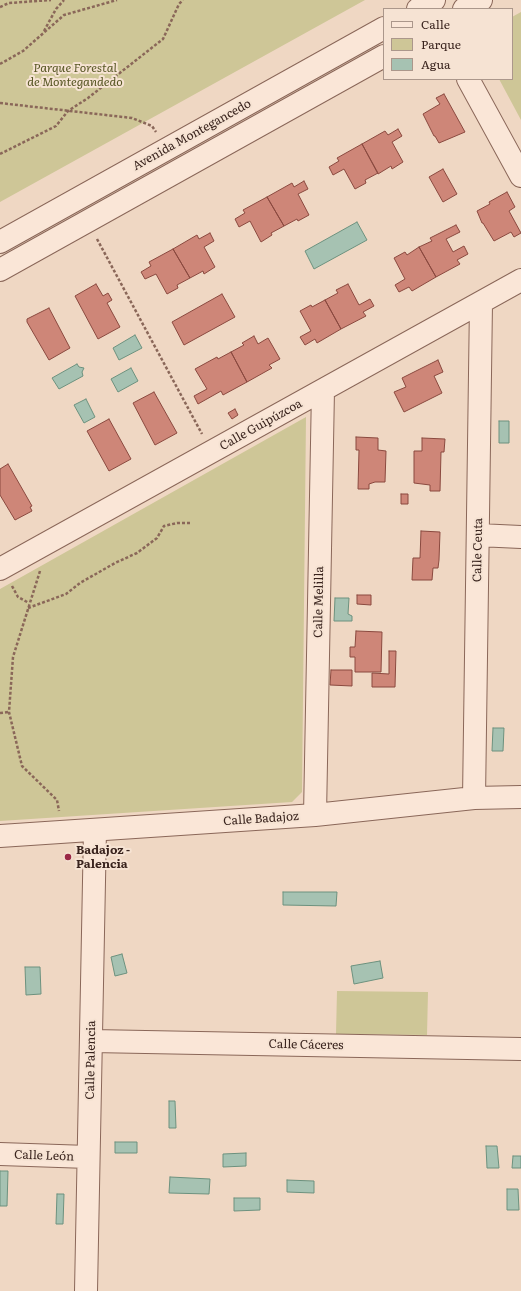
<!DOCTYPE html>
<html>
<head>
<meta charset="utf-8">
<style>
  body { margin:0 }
  #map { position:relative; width:521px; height:1291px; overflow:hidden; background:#efd7c3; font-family:Literata,serif }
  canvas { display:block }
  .legend { position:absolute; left:383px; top:8px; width:130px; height:72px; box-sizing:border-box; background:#f6e3d3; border:1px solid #ab978b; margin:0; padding:5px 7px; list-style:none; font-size:12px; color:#3a241e }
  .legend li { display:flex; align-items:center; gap:8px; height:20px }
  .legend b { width:20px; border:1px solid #ab978b }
</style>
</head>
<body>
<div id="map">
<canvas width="521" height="1291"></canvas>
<ul class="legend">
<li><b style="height:5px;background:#fae6d7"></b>Calle</li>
<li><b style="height:11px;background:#cec697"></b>Parque</li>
<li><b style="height:11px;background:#a6c2b2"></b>Agua</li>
</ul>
</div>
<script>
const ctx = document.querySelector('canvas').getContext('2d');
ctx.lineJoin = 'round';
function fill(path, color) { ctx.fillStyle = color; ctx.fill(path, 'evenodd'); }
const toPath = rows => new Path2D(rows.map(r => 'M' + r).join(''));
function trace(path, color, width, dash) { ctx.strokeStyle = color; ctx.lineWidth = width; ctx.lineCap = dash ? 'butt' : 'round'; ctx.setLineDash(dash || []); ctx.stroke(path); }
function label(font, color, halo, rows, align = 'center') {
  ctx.font = font + ' Literata,serif'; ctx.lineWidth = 4; ctx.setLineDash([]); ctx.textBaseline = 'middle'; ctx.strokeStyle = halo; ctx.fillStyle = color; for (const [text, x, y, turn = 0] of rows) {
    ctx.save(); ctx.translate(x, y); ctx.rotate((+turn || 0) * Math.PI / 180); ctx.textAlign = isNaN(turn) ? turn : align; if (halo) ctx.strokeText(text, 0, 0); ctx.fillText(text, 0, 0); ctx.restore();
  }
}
fill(toPath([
  [0,0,365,0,0,202],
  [521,12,521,120,499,79,512,79,512,17],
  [306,417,302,792,292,802,0,821,0,589],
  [337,991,428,992,427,1035,336,1034]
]), '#cec697');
const water = toPath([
  [357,222,367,240,314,269,305,251,357,222],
  [135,335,142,348,119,360,113,348,135,335],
  [77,364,79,367,84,368,82,372,83,376,59,389,52,378,77,364],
  [131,368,138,381,118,392,111,379,131,368],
  [86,399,95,417,84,423,74,405,86,399],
  [499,421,509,421,509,443,499,443,499,421],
  [335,598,349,598,348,614,352,616,352,621,334,621,335,598],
  [493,728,504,728,503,751,492,751,493,728],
  [283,892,337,892,336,906,283,905,283,892],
  [122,954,127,973,115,976,111,957,122,954],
  [380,961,383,978,354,984,351,966,380,961],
  [25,967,40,967,41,994,26,995,25,967],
  [169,1101,175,1101,176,1128,169,1128,169,1101],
  [115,1142,137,1142,137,1153,115,1153,115,1142],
  [486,1146,497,1146,499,1168,487,1168,486,1146],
  [246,1153,246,1166,223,1167,223,1154,246,1153],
  [513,1156,521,1156,521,1168,512,1168,513,1156],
  [0,1171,8,1171,7,1206,0,1206,0,1171],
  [170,1177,210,1179,209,1194,169,1193,170,1177],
  [287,1180,314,1181,314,1193,287,1192,287,1180],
  [507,1189,518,1189,519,1210,507,1210,507,1189],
  [57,1194,64,1194,63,1224,56,1224,57,1194],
  [234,1198,260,1198,260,1210,234,1211,234,1198]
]);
fill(water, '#a6c2b2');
trace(water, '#6c917e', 1);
const building = toPath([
  [444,94,465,132,439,143,435,136,434,136,423,114,440,104,436,98,444,94],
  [398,129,402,136,392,142,403,162,392,169,391,166,378,174,362,144,385,131,388,135,398,129],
  [362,144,378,173,365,180,366,183,355,189,344,169,333,175,329,167,339,161,337,158,362,144],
  [443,169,457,194,443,202,429,177,443,169],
  [304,181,308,189,298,194,309,215,298,221,297,219,284,226,267,197,292,183,294,187,304,181],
  [507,192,515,207,509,211,521,233,514,237,511,232,494,241,483,223,482,223,477,211,490,204,489,202,507,192],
  [267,197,284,226,271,233,272,235,261,242,250,221,239,227,235,219,245,213,243,210,267,197],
  [456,225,460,232,446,239,453,252,464,246,468,254,457,260,460,264,436,277,419,247,432,241,430,238,456,225],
  [210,233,214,241,204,247,215,267,204,274,203,271,190,278,173,249,197,235,199,239,210,233],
  [419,247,436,277,412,291,409,287,399,292,395,285,405,279,394,258,405,252,407,255,419,247],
  [173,249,190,278,177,285,178,288,167,294,156,274,145,279,141,272,151,266,149,262,173,249],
  [96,284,103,296,108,293,112,300,107,303,120,327,98,339,75,296,96,284],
  [348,284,359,305,370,299,374,306,363,312,366,316,341,329,325,300,338,293,336,290,348,284],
  [222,294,235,317,184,345,172,322,222,294],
  [325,300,341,329,317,343,315,339,305,345,300,337,311,331,300,311,311,305,312,307,325,300],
  [49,308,70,348,49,360,27,322,27,319,49,308],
  [254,336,258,344,268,338,280,359,269,365,272,368,247,382,231,352,244,345,242,343,254,336],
  [231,352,247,382,223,395,221,391,198,404,194,396,207,389,195,369,217,357,218,359,231,352],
  [438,360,443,372,434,376,442,393,404,412,394,392,406,387,402,378,438,360],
  [154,392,177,433,155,445,133,403,154,392],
  [235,409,238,415,232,419,228,413,235,409],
  [109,419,131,459,109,471,87,431,109,419],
  [356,437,378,438,378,450,386,451,385,482,375,482,369,484,369,489,358,489,359,450,356,450,356,437],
  [422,438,445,439,444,452,441,452,440,491,430,491,430,485,414,483,414,451,422,451,422,438],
  [8,464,32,506,30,507,32,511,15,520,0,495,0,469,8,464],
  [401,494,408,494,408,504,401,504,401,494],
  [421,531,440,532,439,560,438,568,433,568,432,580,412,580,413,558,420,558,421,531],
  [357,595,371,595,371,605,357,604,357,595],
  [356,631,382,632,381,672,355,672,355,657,350,657,350,647,355,647,356,631],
  [389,651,396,651,395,687,372,687,372,673,389,674,389,651],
  [331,670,352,670,352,686,330,685,331,670]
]);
fill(building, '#ce8678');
trace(building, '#8a493f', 1);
const minor = toPath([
  [418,9,434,0],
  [464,9,481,0],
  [468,79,521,176],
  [0,242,384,28],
  [0,270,384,56],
  [478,535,521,537],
  [0,569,521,280],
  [474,798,481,303],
  [315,815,323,390],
  [0,836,315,815,474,798,521,797],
  [92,1041,521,1049],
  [0,1154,88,1157],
  [86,1291,95,830]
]);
trace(minor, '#8a6759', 24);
trace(toPath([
  [0,7,9,3,51,0],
  [44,31,56,9,64,0],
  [0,64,23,51,64,15,117,0],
  [0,103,132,118,152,126,156,132],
  [0,154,56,126,68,111,88,98,163,39,179,4,183,0],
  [97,239,202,434],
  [40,571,13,657,9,712,22,766,57,800,59,811],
  [12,586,18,597,29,603],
  [28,608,66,594,80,583,115,563,137,553,157,538,164,526,177,523,192,523],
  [0,713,9,712]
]), '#8a6759', 2.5, [3, 2]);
trace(minor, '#fae6d7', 22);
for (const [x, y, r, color] of [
  [68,857,4,"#9a2846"]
]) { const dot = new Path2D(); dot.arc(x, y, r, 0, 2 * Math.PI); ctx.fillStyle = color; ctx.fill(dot); trace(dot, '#f6e3d3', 1.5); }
label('italic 12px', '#575624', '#f6e3d3', [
  ["Parque Forestal",75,68],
  ["de Montegandedo",75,82]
]);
label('12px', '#3a241e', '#f6e3d3', [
  ["Avenida Montegancedo",192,135,-29],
  ["Calle Guipúzcoa",261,425,-29],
  ["Calle Ceuta",478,550,-89],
  ["Calle Melilla",319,602,-89],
  ["Calle Badajoz",261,819,-4],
  ["Calle Cáceres",306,1045,1],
  ["Calle Palencia",91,1060,-89],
  ["Calle León",44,1156,2]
]);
label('bold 12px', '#3a241e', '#f6e3d3', [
  ["Badajoz -",76,850],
  ["Palencia",76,864]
], 'left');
</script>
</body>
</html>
